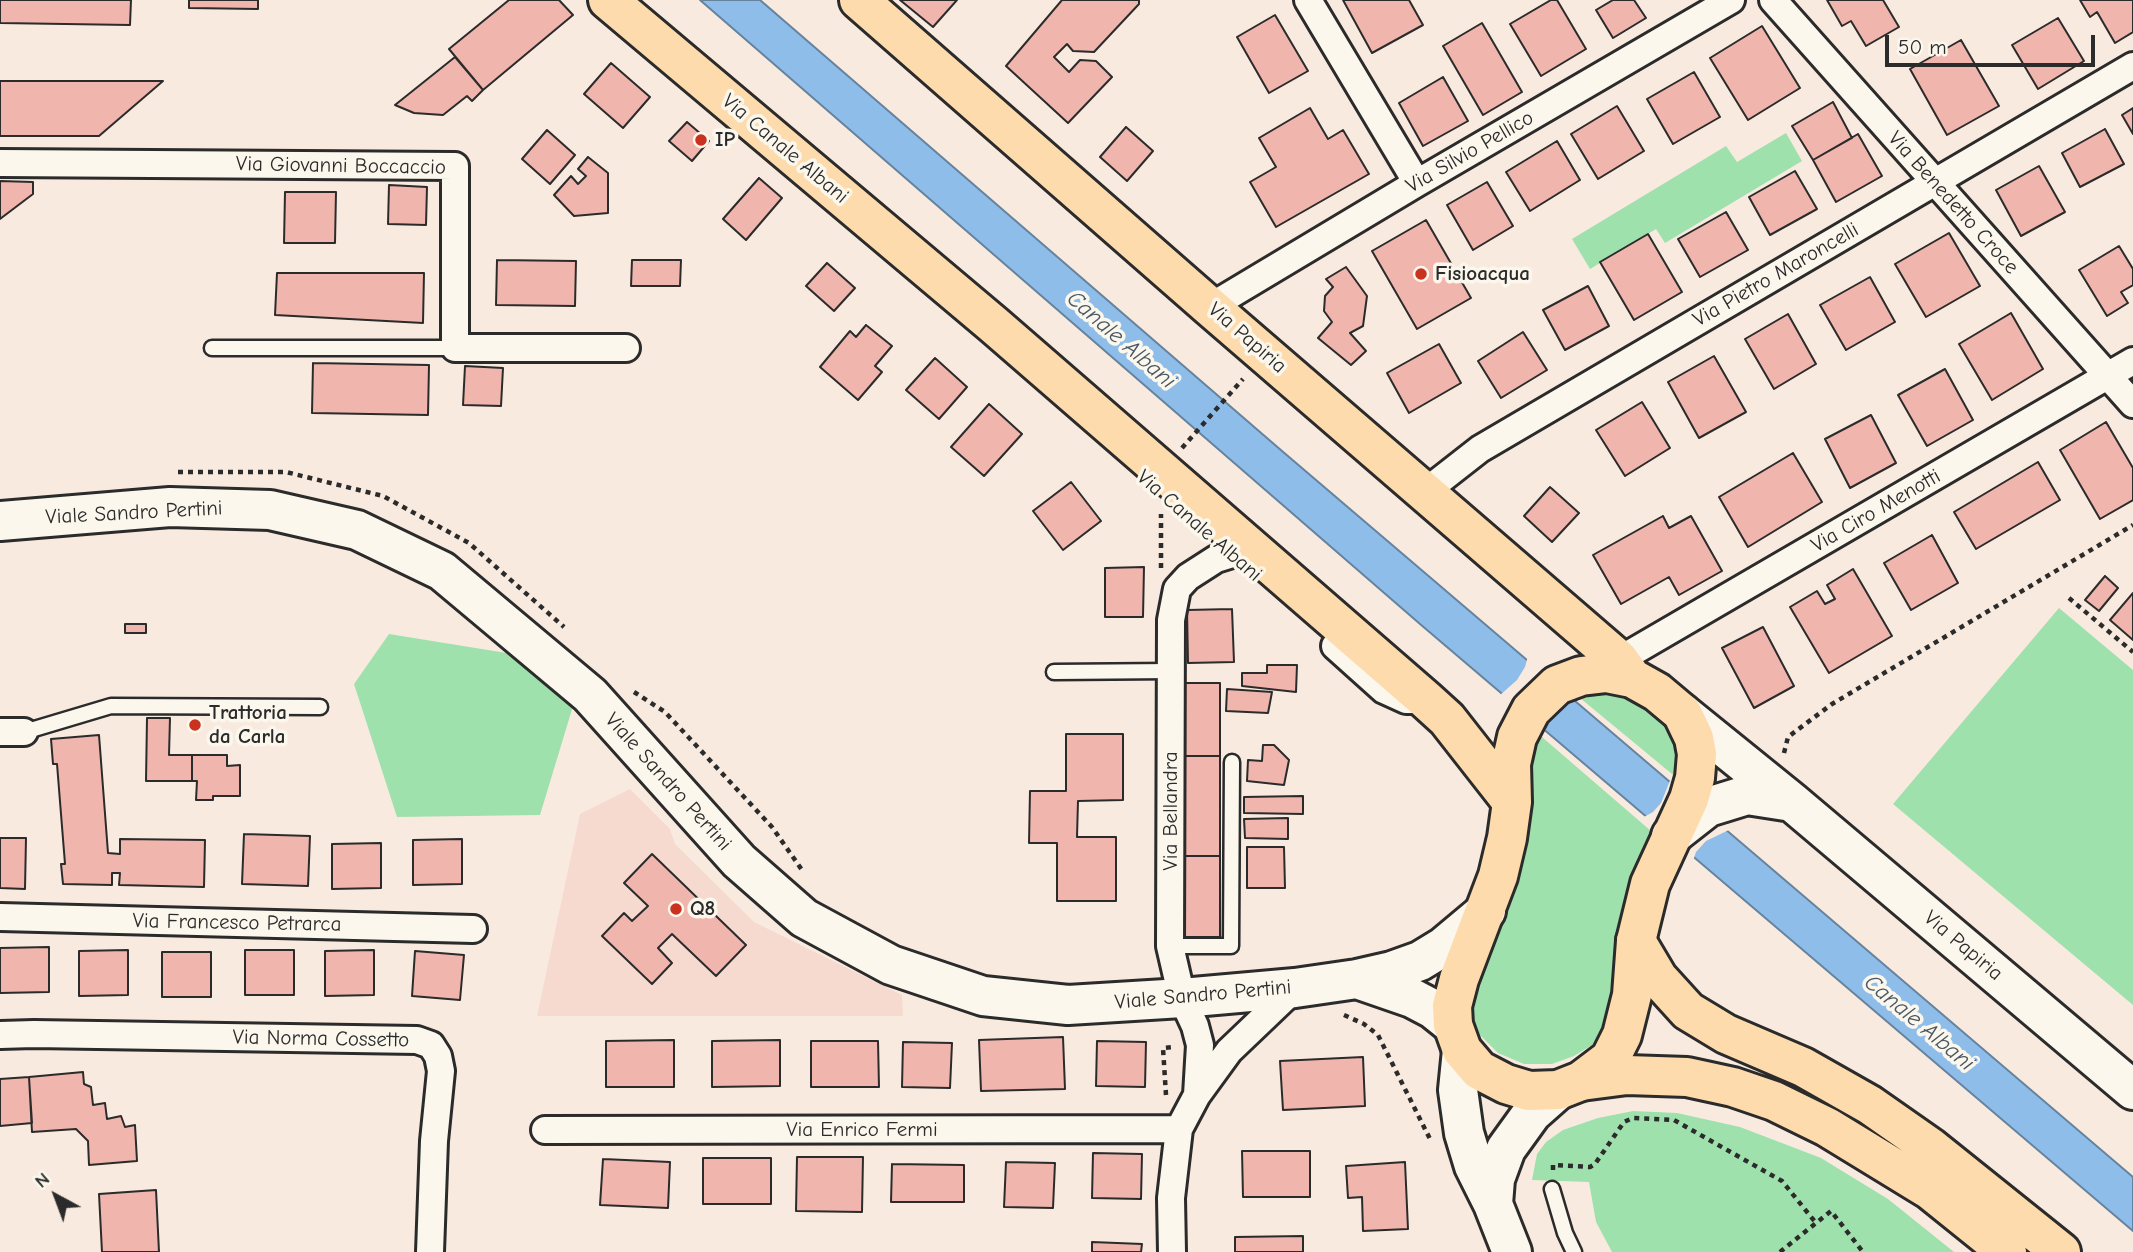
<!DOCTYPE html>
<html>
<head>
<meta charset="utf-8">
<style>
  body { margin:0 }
  #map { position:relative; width:2133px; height:1252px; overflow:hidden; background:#f9eadf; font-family:"Comic Neue",sans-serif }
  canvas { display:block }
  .north { position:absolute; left:21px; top:1161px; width:70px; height:70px; -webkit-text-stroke:5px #fbf7ec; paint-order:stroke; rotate:319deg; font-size:19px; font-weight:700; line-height:28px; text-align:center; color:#2b2b2b }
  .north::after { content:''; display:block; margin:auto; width:24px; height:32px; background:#2b2b2b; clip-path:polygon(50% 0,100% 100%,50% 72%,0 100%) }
  .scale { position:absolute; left:1885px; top:35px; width:210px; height:32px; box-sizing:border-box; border:4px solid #2b2b2b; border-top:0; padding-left:9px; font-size:21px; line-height:24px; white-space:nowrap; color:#2b2b2b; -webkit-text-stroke:5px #fbf7ec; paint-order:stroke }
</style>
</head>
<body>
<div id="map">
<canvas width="2133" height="1252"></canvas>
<div class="north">N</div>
<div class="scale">50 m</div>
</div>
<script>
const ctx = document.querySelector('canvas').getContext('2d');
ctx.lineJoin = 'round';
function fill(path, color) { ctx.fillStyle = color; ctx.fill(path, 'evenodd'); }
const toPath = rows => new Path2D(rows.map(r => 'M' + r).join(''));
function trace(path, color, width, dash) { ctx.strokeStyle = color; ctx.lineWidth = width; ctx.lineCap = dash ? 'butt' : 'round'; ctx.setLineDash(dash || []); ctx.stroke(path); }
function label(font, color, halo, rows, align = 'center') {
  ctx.font = font + ' "Comic Neue",sans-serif'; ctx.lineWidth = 7; ctx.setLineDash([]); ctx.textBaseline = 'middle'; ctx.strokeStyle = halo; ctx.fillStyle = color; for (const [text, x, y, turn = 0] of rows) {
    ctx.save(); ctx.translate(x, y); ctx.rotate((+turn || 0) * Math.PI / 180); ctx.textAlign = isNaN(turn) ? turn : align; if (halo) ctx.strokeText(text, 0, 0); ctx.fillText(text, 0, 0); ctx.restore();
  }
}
fill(toPath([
  [630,789,670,829,675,844,754,922,902,995,903,1016,537,1016,580,814]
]), '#f6dad0');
fill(toPath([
  [1786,133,1802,161,1665,243,1656,229,1590,269,1572,239,1726,146,1737,162],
  [2059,608,2133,670,2133,1005,1893,804],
  [389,634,525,656,573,706,540,815,397,817,354,684],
  [1594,688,1637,697,1667,724,1679,753,1678,779,1574,693],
  [1535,731,1651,831,1631,882,1611,1019,1597,1042,1574,1056,1552,1064,1524,1064,1498,1053,1480,1035,1471,1012,1472,975,1528,793],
  [1633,1111,1677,1113,1740,1127,1821,1158,1888,1199,1954,1252,1612,1252,1596,1222,1589,1182,1532,1180,1537,1154,1546,1142,1563,1130,1598,1118]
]), '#9fe1ac');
const water = toPath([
  [700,0,760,0,1282,451,2133,1177,2133,1231,1420,624,700,0]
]);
fill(water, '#8ebde9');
trace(water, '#66839d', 2);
fill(toPath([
  [1528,656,1578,699,1569,702,1556,713,1547,725,1544,734,1499,696,1517,680,1525,667],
  [1671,778,1731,829,1706,841,1696,852,1693,861,1642,818,1653,812,1661,803]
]), '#f9eadf');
const building = toPath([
  [0,0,131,0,130,25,0,23,0,0],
  [189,0,258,0,258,9,189,8,189,0],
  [509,0,559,0,573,15,483,90,449,49,509,0],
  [900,0,957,0,933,27,900,0],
  [1062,0,1139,0,1139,4,1094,52,1073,51,1067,44,1054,57,1069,72,1080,60,1096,61,1112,77,1068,123,1006,66,1062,0],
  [1343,0,1409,0,1423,25,1372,53,1343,0],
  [1551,0,1557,0,1586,49,1541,76,1510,24,1551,0],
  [1613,0,1634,0,1646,18,1613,38,1596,10,1613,0],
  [1827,0,1883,0,1899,27,1866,46,1851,21,1842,26,1827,0],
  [2080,0,2133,0,2133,32,2115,43,2097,12,2090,17,2080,0],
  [1275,15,1308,71,1269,93,1237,37,1275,15],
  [2058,18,2084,61,2038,89,2012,45,2058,18],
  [1482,23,1522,92,1483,115,1443,46,1482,23],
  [1762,26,1800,88,1748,120,1710,58,1762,26],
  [1961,40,1999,106,1947,135,1910,69,1961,40],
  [455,57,483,90,472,101,467,96,443,115,414,113,395,105,455,57],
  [611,63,650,97,623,128,584,94,611,63],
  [1694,72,1720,117,1673,144,1647,99,1694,72],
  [1443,77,1468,121,1423,146,1399,103,1443,77],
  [0,81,163,81,99,136,0,136,0,81],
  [1833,102,1852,138,1813,160,1792,126,1833,102],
  [1617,106,1644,151,1598,179,1571,134,1617,106],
  [1310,108,1328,139,1343,130,1369,174,1276,227,1250,182,1276,167,1259,138,1310,108],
  [2133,108,2133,134,2122,115,2133,108],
  [687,122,709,141,692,161,669,141,687,122],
  [1126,127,1153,151,1127,181,1100,157,1126,127],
  [2105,129,2124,164,2080,187,2062,153,2105,129],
  [547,130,575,155,550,184,522,159,547,130],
  [1858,134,1882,176,1836,202,1813,160,1858,134],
  [1557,141,1580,180,1530,211,1506,172,1557,141],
  [588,157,608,173,608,213,574,216,554,195,571,176,578,184,586,176,578,169,588,157],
  [2039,166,2065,212,2021,236,1996,190,2039,166],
  [1795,171,1817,209,1770,235,1749,197,1795,171],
  [759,178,782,198,746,240,723,219,759,178],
  [0,181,33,182,33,194,0,219,0,181],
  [1487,182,1513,226,1473,250,1447,205,1487,182],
  [389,185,427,187,426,225,388,224,389,185],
  [285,192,336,192,335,243,284,243,285,192],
  [1726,212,1748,250,1700,277,1678,239,1726,212],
  [1426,220,1471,298,1417,329,1372,251,1426,220],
  [1949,233,1980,286,1926,317,1895,264,1949,233],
  [1648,234,1682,292,1634,320,1600,262,1648,234],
  [2119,246,2133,269,2133,285,2121,292,2128,303,2107,316,2079,270,2119,246],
  [497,260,576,261,575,306,496,305,497,260],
  [632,260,681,260,680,286,631,286,632,260],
  [827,263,855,288,834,311,806,286,827,263],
  [1346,267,1367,296,1363,326,1350,333,1366,351,1351,365,1318,338,1332,322,1324,311,1325,296,1333,287,1326,279,1346,267],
  [277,273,424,273,423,323,275,315,277,273],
  [1870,277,1895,322,1846,350,1820,305,1870,277],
  [1588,286,1609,326,1565,350,1543,310,1588,286],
  [2011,313,2043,369,1992,400,1959,344,2011,313],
  [1788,314,1816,364,1774,389,1745,339,1788,314],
  [866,325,892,346,875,366,882,372,858,400,820,367,850,331,856,337,866,325],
  [1523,332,1547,370,1501,398,1478,361,1523,332],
  [1439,344,1461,383,1409,413,1387,373,1439,344],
  [1714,356,1746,412,1699,438,1668,382,1714,356],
  [935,358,967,387,939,419,906,390,935,358],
  [313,363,429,365,428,415,312,413,313,363],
  [465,366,503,368,501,406,463,405,465,366],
  [1945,369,1973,420,1927,446,1898,395,1945,369],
  [1642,402,1670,448,1625,476,1596,430,1642,402],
  [989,404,1022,434,984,476,951,447,989,404],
  [1871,415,1896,463,1850,488,1825,439,1871,415],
  [2106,422,2133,468,2133,500,2100,519,2060,450,2106,422],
  [1793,453,1822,502,1748,547,1719,497,1793,453],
  [2038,462,2060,500,1976,549,1954,512,2038,462],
  [1071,482,1101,521,1063,550,1033,511,1071,482],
  [1550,487,1579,513,1552,542,1524,516,1550,487],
  [1663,516,1669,528,1691,516,1722,571,1679,595,1669,577,1621,604,1593,555,1663,516],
  [1932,535,1958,583,1911,610,1884,563,1932,535],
  [1144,567,1143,617,1105,617,1105,568,1144,567],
  [1853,569,1892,636,1829,673,1790,607,1817,591,1825,604,1835,599,1827,585,1853,569],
  [2105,576,2118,588,2099,611,2085,600,2105,576],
  [2133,593,2133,640,2110,620,2133,593],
  [1232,609,1234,662,1188,663,1187,610,1232,609],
  [125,624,146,624,146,633,125,633,125,624],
  [1763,627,1794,686,1754,708,1722,648,1763,627],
  [1267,665,1297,665,1296,692,1242,686,1242,673,1267,673,1267,665],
  [1183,683,1220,683,1220,756,1182,756,1183,683],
  [1227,689,1272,692,1268,713,1226,711,1227,689],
  [147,718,170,718,169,755,192,755,192,781,146,781,147,718],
  [1066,734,1123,734,1123,800,1078,801,1077,837,1116,837,1116,901,1057,901,1057,843,1029,843,1030,791,1066,791,1066,734],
  [99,735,108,853,120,854,120,839,205,840,204,887,119,885,120,873,112,873,112,885,63,884,61,864,65,864,57,764,53,764,51,739,99,735],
  [1263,745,1274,745,1289,760,1284,785,1247,781,1248,760,1262,761,1263,745],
  [192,755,227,755,227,766,240,765,240,796,213,796,213,800,196,800,197,781,192,781,192,755],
  [1182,756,1220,756,1220,856,1181,856,1182,756],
  [1303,796,1303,814,1244,813,1244,797,1303,796],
  [1288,818,1288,839,1245,838,1244,819,1288,818],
  [244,834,310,836,308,886,242,884,244,834],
  [0,838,26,838,25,889,0,888,0,838],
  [462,839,462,884,413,885,413,840,462,839],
  [381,843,381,888,332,889,332,844,381,843],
  [1247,847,1284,847,1285,888,1247,888,1247,847],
  [652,854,746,945,716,976,672,934,658,948,672,963,652,984,602,936,624,913,632,921,648,906,624,883,652,854],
  [1181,856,1220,856,1220,937,1181,937,1181,856],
  [49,947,49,992,0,993,0,948,49,947],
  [128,950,128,995,79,996,79,951,128,950],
  [245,950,294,950,294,995,245,995,245,950],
  [374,950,374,995,325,996,325,951,374,950],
  [415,951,464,955,460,1000,412,996,415,951],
  [162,952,211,952,211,997,162,997,162,952],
  [1063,1037,1065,1089,981,1091,979,1040,1063,1037],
  [674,1040,674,1087,606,1087,606,1041,674,1040],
  [780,1040,780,1086,712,1087,712,1041,780,1040],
  [811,1041,878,1041,879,1087,811,1087,811,1041],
  [1097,1041,1146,1042,1145,1087,1096,1086,1097,1041],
  [903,1042,952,1043,950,1088,902,1087,903,1042],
  [1363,1057,1365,1106,1283,1110,1280,1061,1363,1057],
  [83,1072,84,1084,91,1087,93,1105,105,1103,107,1119,121,1116,125,1127,135,1125,137,1161,89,1165,88,1141,76,1129,32,1132,29,1077,83,1072],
  [29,1077,32,1123,0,1126,0,1079,29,1077],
  [1242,1151,1310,1151,1310,1197,1243,1197,1242,1151],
  [1093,1153,1142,1154,1141,1199,1092,1198,1093,1153],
  [797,1157,863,1157,862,1212,796,1211,797,1157],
  [703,1158,771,1158,771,1204,703,1204,703,1158],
  [603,1159,670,1162,668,1208,600,1205,603,1159],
  [1006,1162,1055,1163,1053,1208,1004,1207,1006,1162],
  [1405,1162,1408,1229,1363,1231,1362,1197,1348,1198,1346,1166,1405,1162],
  [892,1164,964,1165,964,1202,891,1202,892,1164],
  [156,1190,159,1252,102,1252,99,1194,156,1190],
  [1303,1236,1303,1252,1235,1252,1235,1237,1303,1236],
  [1092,1242,1142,1244,1141,1252,1092,1252,1092,1242]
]);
fill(building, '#f0b5ad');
trace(building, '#2b2b2b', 2);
const service = toPath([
  [212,348,455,348],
  [1054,672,1171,671],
  [24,732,111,706,320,707],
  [1170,946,1231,946,1232,762],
  [1552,1189,1565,1233,1574,1252]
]);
const minor = toPath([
  [1308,0,1417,183],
  [1773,0,2133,404],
  [0,163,455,166,455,348,626,348],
  [1210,307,1417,183,1731,0],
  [1425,492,1480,449,2133,66],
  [1335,646,1384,690,1406,700,1417,700],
  [1619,660,2133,361],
  [0,732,24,732],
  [0,917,473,929],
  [0,1035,34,1034,417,1040,431,1045,438,1056,441,1071,434,1141,430,1252],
  [1197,1095,1200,1045,1195,1026,1182,998,1170,946,1171,620,1177,589,1188,577,1216,559,1232,554],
  [545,1130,1179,1129],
  [1172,1252,1171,1198,1179,1129,1197,1095,1229,1051,1295,988]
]);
const secondary = toPath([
  [0,521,170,507,270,510,357,530,442,571,590,695,739,861,804,918,891,965,983,996,1068,1005,1182,998,1295,988,1357,979,1392,971,1420,961,1443,947,1486,911],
  [1682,713,1792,802,2133,1090],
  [1671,836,1708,807,1747,795,1792,802],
  [1357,979,1412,998,1433,1009,1453,1025],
  [1462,1050,1458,1090,1464,1133,1474,1166,1493,1204,1512,1252],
  [1493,1204,1495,1179,1506,1149,1532,1113,1558,1090]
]);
const primary = toPath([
  [608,0,994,325,1425,699,1447,719,1512,802],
  [859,0,1210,307,1619,660,1632,678],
  [1607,673,1632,678,1657,692,1682,713,1694,738,1697,754,1695,778,1689,799,1650,884,1636,941,1632,995,1622,1035,1610,1059,1581,1081,1558,1090,1529,1091,1506,1084,1479,1070,1462,1050,1453,1025,1452,1006,1459,979,1498,876,1507,838,1512,802,1511,764,1517,737,1531,710,1557,685,1581,676,1607,673]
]);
const trunk = toPath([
  [1636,941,1658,978,1688,1011,1726,1034,1803,1067,1870,1105,1930,1147,2061,1252],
  [1581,1081,1627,1075,1687,1077,1733,1087,1774,1101,1827,1127,1930,1190,2007,1252]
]);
trace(service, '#2b2b2b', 19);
trace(minor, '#2b2b2b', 32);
trace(secondary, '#2b2b2b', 44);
trace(primary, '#2b2b2b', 44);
trace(trunk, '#2b2b2b', 44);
trace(toPath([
  [1182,448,1243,379],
  [178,472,286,472,383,496,469,543,564,627],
  [1161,568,1161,514],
  [2069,598,2133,652],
  [634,692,665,712,772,827,802,870],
  [1784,753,1788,737,1832,704,2133,525],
  [1344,1015,1364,1024,1378,1035,1430,1139],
  [1166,1095,1163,1048,1174,1047],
  [1553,1170,1553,1165,1590,1167,1595,1164,1624,1122,1633,1118,1674,1120,1782,1181,1816,1223],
  [1780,1252,1831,1211,1863,1252]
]), '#2b2b2b', 4.5, [5, 5]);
trace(service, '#fbf7ec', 14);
trace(minor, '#fbf7ec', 26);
trace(secondary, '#fbf7ec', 38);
trace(primary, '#fedbac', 38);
trace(trunk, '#fedbac', 38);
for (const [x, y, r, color] of [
  [701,140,7,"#c8321e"],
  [1421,274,7,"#c8321e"],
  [195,725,7,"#c8321e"],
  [676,909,7,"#c8321e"]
]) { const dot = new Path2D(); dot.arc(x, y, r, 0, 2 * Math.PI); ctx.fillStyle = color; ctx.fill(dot); trace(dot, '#fbf7ec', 2.5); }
label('bold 21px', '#2b2b2b', '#fbf7ec', [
  ["IP",715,140],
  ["Fisioacqua",1435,274],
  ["Trattoria",209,713],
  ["da Carla",209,737],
  ["Q8",690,909]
], 'left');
label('21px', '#2b2b2b', '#fbf7ec', [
  ["Via Canale Albani",785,149,40],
  ["Via Silvio Pellico",1470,152,-30],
  ["Via Giovanni Boccaccio",341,166,1],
  ["Via Benedetto Croce",1953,203,48],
  ["Via Pietro Maroncelli",1776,275,-30],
  ["Via Papiria",1247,338,41],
  ["Via Ciro Menotti",1876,511,-30],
  ["Viale Sandro Pertini",134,513,-3],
  ["Via Canale Albani",1199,526,41],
  ["Viale Sandro Pertini",668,782,48],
  ["Via Bellandra",1171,811,-90],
  ["Via Francesco Petrarca",237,923,1],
  ["Via Papiria",1963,946,40],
  ["Viale Sandro Pertini",1203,995,-5],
  ["Via Norma Cossetto",321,1039,1],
  ["Via Enrico Fermi",862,1130]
]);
label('italic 23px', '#495764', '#fbf7ec', [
  ["Canale Albani",1121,340,41],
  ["Canale Albani",1919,1023,40]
]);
</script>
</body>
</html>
